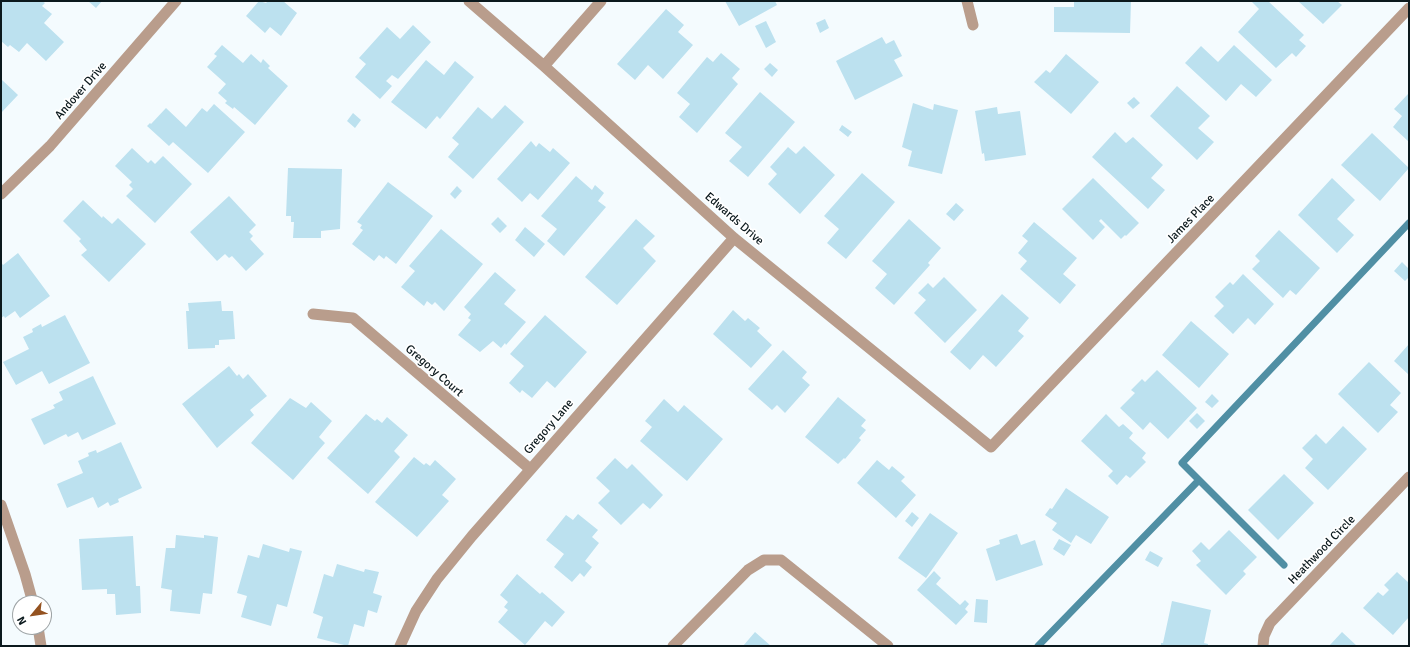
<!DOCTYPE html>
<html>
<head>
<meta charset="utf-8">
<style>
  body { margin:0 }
  #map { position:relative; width:1410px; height:647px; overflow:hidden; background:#f4fbfe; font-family:Signika,sans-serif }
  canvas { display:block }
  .frame { position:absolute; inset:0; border:2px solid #0b191d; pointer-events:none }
  .north { position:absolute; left:12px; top:595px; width:40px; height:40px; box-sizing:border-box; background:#fff; border:1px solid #9da3a5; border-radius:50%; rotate:241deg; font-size:11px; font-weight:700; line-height:16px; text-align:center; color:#0b191d }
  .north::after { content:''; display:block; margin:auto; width:14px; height:18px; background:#945220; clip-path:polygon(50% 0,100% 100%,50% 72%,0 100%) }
</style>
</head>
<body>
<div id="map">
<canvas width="1410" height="647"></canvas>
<div class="frame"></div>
<div class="north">N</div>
</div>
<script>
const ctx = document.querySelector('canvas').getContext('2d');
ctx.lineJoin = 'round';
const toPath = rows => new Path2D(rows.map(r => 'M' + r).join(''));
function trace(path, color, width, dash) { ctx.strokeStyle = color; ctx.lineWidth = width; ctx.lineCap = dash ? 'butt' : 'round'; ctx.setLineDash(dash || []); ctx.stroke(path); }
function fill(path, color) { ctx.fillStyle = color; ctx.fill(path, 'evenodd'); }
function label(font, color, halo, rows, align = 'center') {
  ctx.font = font + ' Signika,sans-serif'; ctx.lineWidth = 3.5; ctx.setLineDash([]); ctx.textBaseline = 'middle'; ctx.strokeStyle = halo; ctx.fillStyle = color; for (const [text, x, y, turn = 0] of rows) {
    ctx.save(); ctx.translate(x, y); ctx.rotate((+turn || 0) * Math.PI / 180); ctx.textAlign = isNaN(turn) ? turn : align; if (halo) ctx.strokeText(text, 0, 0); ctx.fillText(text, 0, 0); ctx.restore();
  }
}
trace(toPath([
  [1199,480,1284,565],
  [1038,646,1199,480,1182,463,1409,223]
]), '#508fa4', 7);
fill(toPath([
  [1,1,42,1,45,3,42,6,52,14,44,23,64,42,46,61,27,43,19,52,10,45,8,47,1,41],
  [88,1,102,1,96,8],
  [259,1,266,3,268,1,283,1,297,13,281,36,270,27,265,33,246,16],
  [725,1,775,1,777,5,739,26],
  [1074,1,1131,1,1130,33,1054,32,1054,7,1074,7],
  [1251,1,1268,1,1304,35,1299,40,1306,46,1296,57,1292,53,1276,68,1238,32,1259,9],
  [1298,1,1337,1,1342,5,1323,24],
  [666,9,684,25,678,32,693,45,663,79,648,65,635,80,617,64],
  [825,19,829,28,820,33,816,23],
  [766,21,776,42,766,48,755,26],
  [413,25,431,42,398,79,392,75,386,81,392,86,380,99,355,77,366,64,359,58,387,27,400,39],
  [882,37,886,44,894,40,902,56,894,60,903,76,855,100,836,61],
  [222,45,243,63,251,54,261,63,263,59,270,66,268,68,288,86,255,125,234,107,233,109,225,103,227,101,218,93,226,84,207,67,217,56,214,54],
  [1234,45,1272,80,1256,97,1241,84,1226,101,1185,63,1201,46,1218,62],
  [721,53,740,69,732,78,738,84,697,133,679,117,690,104,677,93,707,57,713,62],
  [1066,54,1099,82,1071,114,1034,82,1046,70,1050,73],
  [426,60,444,75,455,61,474,77,440,119,437,116,426,129,391,102],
  [770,63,778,70,772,77,764,69],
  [1,79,18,95,1,113],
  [1177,86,1210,116,1198,128,1214,142,1197,160,1150,116],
  [760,92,795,122,748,177,729,161,742,147,725,133],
  [1408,94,1409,94,1409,142,1393,127,1402,116,1394,109],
  [1134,97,1140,103,1133,109,1127,103],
  [913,103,933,110,934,104,958,110,942,174,908,166,912,151,902,147],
  [214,104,245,132,208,173,173,142,169,146,147,126,150,123,151,124,166,108,186,127,202,108,207,112],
  [505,105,524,122,473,179,448,157,459,144,452,138,478,107,492,119],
  [997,107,998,114,1020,111,1026,155,985,161,984,153,982,154,975,111],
  [353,113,361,120,355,128,347,121],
  [842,125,852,132,848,137,839,130],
  [1115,132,1126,143,1133,137,1163,165,1151,178,1165,190,1148,209,1092,157],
  [1372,133,1409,168,1380,201,1341,165],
  [531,141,536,147,539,143,550,152,553,148,570,163,538,200,530,193,522,202,497,179],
  [804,146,835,175,800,214,768,184,777,174,770,167,788,147,796,154],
  [132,148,148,163,151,160,155,164,163,156,192,184,155,223,126,196,133,189,129,185,132,182,115,166],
  [288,168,342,169,340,229,321,231,321,238,293,238,294,222,291,222,291,216,286,216],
  [862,173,895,202,846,259,827,243,839,229,824,216],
  [576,176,592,190,595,185,604,193,598,201,606,207,564,256,547,241,557,229,541,216],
  [1093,178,1139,223,1126,236,1125,235,1121,239,1101,219,1099,221,1105,227,1093,240,1062,209],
  [1332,178,1355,200,1337,219,1354,235,1337,253,1298,215],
  [388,182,433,216,396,264,386,256,384,259,379,255,374,261,352,244,363,230,360,228,362,225,357,222],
  [457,186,462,191,455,199,450,194],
  [229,196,256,225,249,232,253,236,250,239,264,254,246,271,232,256,229,258,225,254,217,261,190,232],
  [83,200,102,218,103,216,112,224,118,218,146,244,109,282,81,255,87,250,79,241,81,239,63,221],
  [956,203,964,210,954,221,946,214],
  [498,217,507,226,500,233,491,224],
  [636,219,655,236,643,248,656,261,617,305,585,277],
  [909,219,941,248,928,263,930,265,894,305,875,288,887,274,872,261],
  [1034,222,1077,258,1063,274,1076,285,1060,304,1020,269,1027,261,1018,253,1028,241,1022,236],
  [525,227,545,244,534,257,515,240],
  [441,229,483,264,444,311,435,302,432,305,427,301,424,306,401,287,415,271,409,266],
  [1279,230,1320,268,1296,295,1290,290,1283,298,1252,269,1260,261,1255,256],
  [18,253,50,296,20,318,15,311,5,318,4,316,1,318,1,262,3,265],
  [1402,262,1409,269,1409,277,1405,281,1394,271],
  [495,272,516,290,504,304,526,322,506,345,505,343,501,348,493,341,480,352,458,335,471,320,468,318,471,314,464,307],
  [1243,274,1274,304,1255,325,1248,318,1233,334,1214,316,1224,306,1215,297,1230,282,1233,285],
  [944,277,977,310,945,343,914,313,926,300,918,293,928,283,933,288],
  [1002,294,1029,318,1018,331,1024,336,996,367,983,355,970,370,950,352],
  [221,301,222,311,233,311,235,339,219,340,219,345,215,345,215,348,188,349,186,311,189,311,188,303],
  [733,310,745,321,748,318,760,328,757,331,772,345,751,368,713,334],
  [65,315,90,363,49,384,42,371,16,385,3,362,29,349,23,337,33,332,32,329,41,324,42,327],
  [545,315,587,352,555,388,547,381,532,398,522,390,520,393,509,383,524,366,510,354],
  [1191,321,1229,354,1199,388,1162,355],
  [1409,344,1409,375,1394,361],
  [783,350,807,372,802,378,810,385,785,413,777,405,772,410,748,389],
  [1369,362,1401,393,1390,405,1398,412,1378,433,1338,394],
  [229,366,237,376,239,374,243,379,248,374,267,396,250,410,254,415,217,448,182,404],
  [1157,370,1197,408,1168,439,1150,422,1143,430,1120,408,1135,393,1131,390,1142,379,1145,382],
  [93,376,116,424,82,440,78,432,68,437,66,434,44,445,31,419,55,408,53,405,63,400,59,392],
  [1212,394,1219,401,1212,408,1205,402],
  [838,397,866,420,861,426,866,430,859,438,861,440,845,459,844,458,838,464,805,437],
  [290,398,306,408,311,402,332,421,319,437,325,443,293,480,251,443],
  [664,399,678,412,684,405,723,439,687,481,640,441,652,427,645,421],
  [1197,413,1205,421,1197,429,1189,421],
  [366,414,375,421,377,419,382,423,387,417,408,435,394,451,400,457,368,494,327,458],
  [1106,414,1119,427,1123,424,1133,433,1129,438,1146,453,1142,458,1146,462,1130,478,1126,475,1117,485,1108,476,1113,471,1081,441],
  [1343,426,1367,449,1328,490,1305,468,1313,459,1302,448,1316,434,1326,444],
  [121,442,142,488,118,499,119,502,110,506,108,502,98,508,93,497,67,508,57,484,83,473,78,461,89,456,88,453,96,450,97,453],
  [414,457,424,465,426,463,430,466,435,460,456,479,442,495,449,501,417,537,375,502],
  [615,458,627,469,632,464,663,495,650,509,643,503,621,525,598,503,610,491,596,478],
  [877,460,889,470,892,466,905,477,901,481,916,495,896,518,857,483],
  [1284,474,1314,503,1278,540,1248,510],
  [1066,488,1109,517,1091,544,1076,535,1071,543,1052,530,1057,523,1045,515,1050,508,1052,509],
  [912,512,919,518,912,527,905,521],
  [930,513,958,533,926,578,898,558],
  [578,514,598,530,592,537,599,543,585,561,592,567,584,577,580,573,572,582,554,567,564,554,546,540,566,515,573,520],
  [1229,530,1257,557,1243,571,1246,574,1226,595,1196,565,1201,561,1192,551,1201,542,1209,550],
  [1017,534,1021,545,1035,540,1043,565,996,581,986,549,1000,544,999,540],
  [176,535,204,538,204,535,218,537,212,594,203,593,200,614,170,611,172,590,161,588,166,548,175,548],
  [133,536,136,586,140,586,141,613,116,615,115,594,107,594,107,589,82,590,79,539],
  [1059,539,1071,545,1064,556,1053,549],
  [263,544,289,552,290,548,302,551,287,607,277,604,271,626,241,617,247,596,237,593,248,555,259,558],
  [1150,551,1163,558,1158,567,1145,560],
  [337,564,364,572,365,569,379,572,373,593,382,596,377,613,368,610,364,627,354,624,348,646,317,638,323,617,313,613,324,574,333,577],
  [934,571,941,578,936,584,960,605,965,600,969,604,965,609,968,612,956,625,917,590],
  [1397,572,1409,583,1409,617,1393,635,1363,608,1378,592,1383,596,1389,590,1384,585],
  [517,574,540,594,542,592,565,612,552,627,545,621,525,645,498,622,508,610,504,607,508,602,500,595],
  [976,599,988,600,987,623,974,622],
  [1172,601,1211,610,1204,643,1208,644,1208,646,1161,646,1161,643,1163,643],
  [755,632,771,646,743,646],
  [1342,632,1357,646,1329,646]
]), '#bce1ef');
trace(toPath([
  [673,646,748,570,764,560,781,560,888,646]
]), '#b99d8c', 11);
trace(toPath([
  [469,1,544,66,734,238,991,447,1409,8],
  [967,1,973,25],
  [544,66,601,1],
  [1,194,50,146,176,1],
  [313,314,353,318,530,469],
  [1,505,25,574,33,603],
  [38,627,41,646],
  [400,646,416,611,437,579,472,536,734,238],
  [1263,646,1264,636,1270,623,1409,477]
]), '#b99d8c', 11);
label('12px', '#0b191d', '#fff', [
  ["Andover Drive",81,91,-49],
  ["Edwards Drive",734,219,41],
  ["James Place",1191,219,-46],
  ["Gregory Court",434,371,41],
  ["Gregory Lane",549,427,-49],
  ["Heathwood Circle",1322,550,-46]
]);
</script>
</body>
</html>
